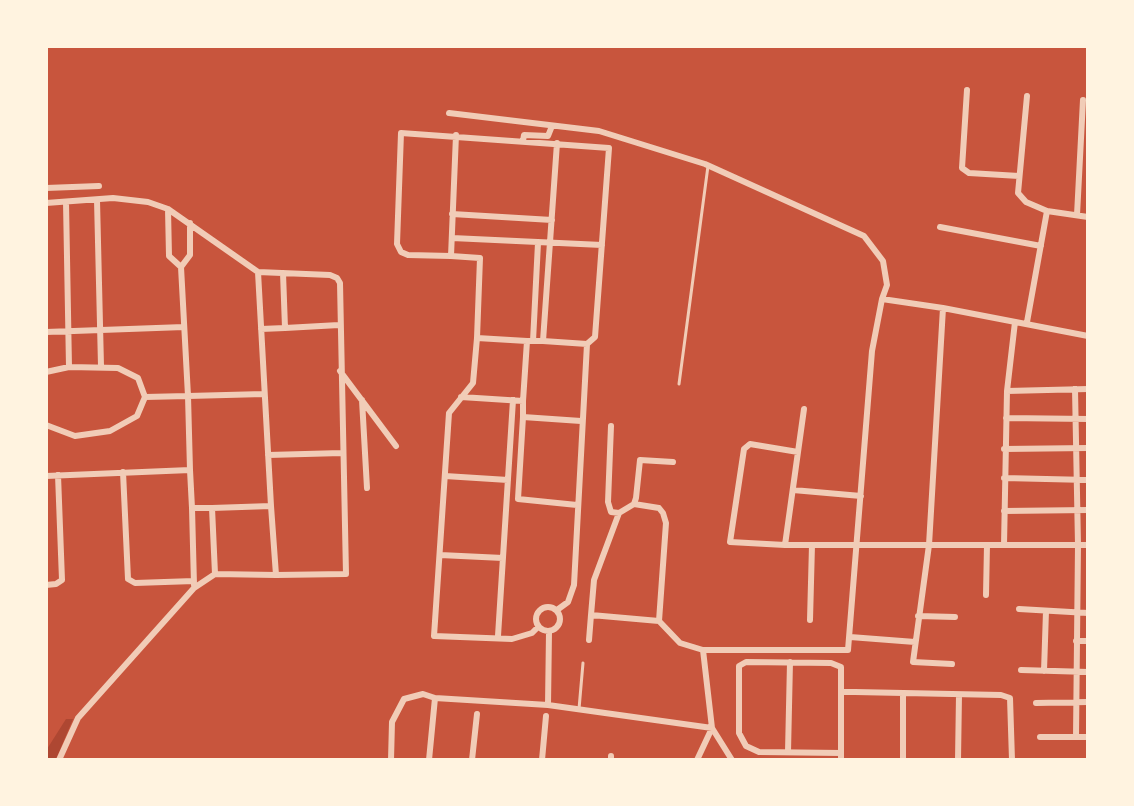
<!DOCTYPE html>
<html>
<head>
<meta charset="utf-8">
<style>
  body { margin:0 }
  #map { position:relative; width:1134px; height:806px; overflow:hidden; background:#c8553d; font-family:Poppins,sans-serif }
  canvas { display:block }
  .frame { position:absolute; inset:0; border:48px solid #fff3e0; pointer-events:none }
</style>
</head>
<body>
<div id="map">
<canvas width="1134" height="806"></canvas>
<div class="frame"></div>
</div>
<script>
const ctx = document.querySelector('canvas').getContext('2d');
ctx.lineJoin = 'round';
function fill(path, color) { ctx.fillStyle = color; ctx.fill(path, 'evenodd'); }
const toPath = rows => new Path2D(rows.map(r => 'M' + r).join(''));
function trace(path, color, width, dash) { ctx.strokeStyle = color; ctx.lineWidth = width; ctx.lineCap = dash ? 'butt' : 'round'; ctx.setLineDash(dash || []); ctx.stroke(path); }
fill(toPath([
  [66,719,73,719,56,759,47,759,47,749]
]), '#ae4732');
trace(toPath([
  [679,384,708,166],
  [579,709,583,663]
]), '#f1ccb7', 3);
trace(toPath([
  [967,90,962,168,969,173,1019,176],
  [1027,96,1018,193,1026,202,1047,211,1088,217],
  [449,113,599,131,705,164,864,236,883,261,887,285,882,299,943,308,1088,336],
  [456,135,451,256,480,258,477,338],
  [523,141,524,135,548,136,552,126],
  [46,188,99,186],
  [97,200,101,366],
  [66,202,69,367],
  [46,203,113,198,148,202,168,209,258,272,330,275,337,278,340,283,346,574,276,575],
  [168,209,169,256,181,267],
  [452,214,552,220],
  [1077,215,1083,100],
  [940,227,1041,246],
  [452,238,602,245],
  [451,256,408,255,401,252,397,244,401,133,609,148,595,337,587,344,574,585,568,602,557,610],
  [258,272,271,506],
  [943,308,929,545,913,662,952,664],
  [1027,322,1047,211],
  [285,328,339,325],
  [261,329,285,328,283,273],
  [46,332,184,327],
  [527,341,477,338,473,383,449,413,434,636,512,639,532,633,538,627],
  [533,341,538,243],
  [543,341,587,344],
  [340,371,396,446],
  [46,372,69,367,118,368,138,378,145,397,137,416,110,431,75,436,46,425],
  [1075,389,1078,545,1076,737,1088,737],
  [1007,391,1088,389],
  [145,397,188,396,181,267,190,255,190,223],
  [461,397,523,401,523,417,581,421],
  [362,400,367,488],
  [523,401,527,341,543,341,557,143],
  [523,417,518,499,577,505],
  [1006,418,1088,419],
  [611,426,608,502,611,512,619,513],
  [1004,449,1088,448],
  [798,452,750,444,744,449,730,542,785,545,1088,545],
  [268,455,342,453],
  [190,470,192,508,212,508],
  [123,472,128,579,135,583,194,581],
  [46,476,190,470,188,396,264,394],
  [445,476,508,480],
  [1004,478,1088,480],
  [793,490,861,496],
  [634,504,659,508,663,513,666,523,659,621,680,643,703,650,848,650,872,351,882,299],
  [192,508,194,585],
  [1004,511,1088,510],
  [785,545,804,409],
  [1004,545,1007,391,1015,322],
  [440,555,503,558],
  [46,585,56,584,62,580,58,475],
  [986,595,987,545],
  '536 619a12 12 0 1 1 24 0a12 12 0 1 1-24 0Z',
  [1019,609,1088,613],
  [918,616,955,617],
  [810,620,812,545],
  [659,621,591,615,594,580,619,513,634,504,636,498,640,460,673,462],
  [498,636,513,400],
  [850,637,915,642],
  [589,640,591,615],
  [1076,641,1088,641],
  [703,650,712,728,732,760],
  [1021,670,1088,672],
  [1044,671,1046,611],
  [435,698,548,705,712,728,697,760],
  [1036,703,1088,702],
  [548,705,549,632],
  [1040,737,1076,737],
  [788,752,790,662],
  [841,753,759,752,746,746,739,733,739,666,746,662,831,663,841,667,841,692],
  [59,760,78,718,194,588,215,574,212,508,271,506,276,575,215,574],
  [391,760,392,722,404,699,423,694,435,698,429,760],
  [472,760,477,714],
  [542,760,546,716],
  [611,760,611,756],
  [841,760,841,692,855,692,1001,695,1010,698,1012,760],
  [903,760,903,693],
  [958,760,959,695]
]), '#f1ccb7', 6);
</script>
</body>
</html>
